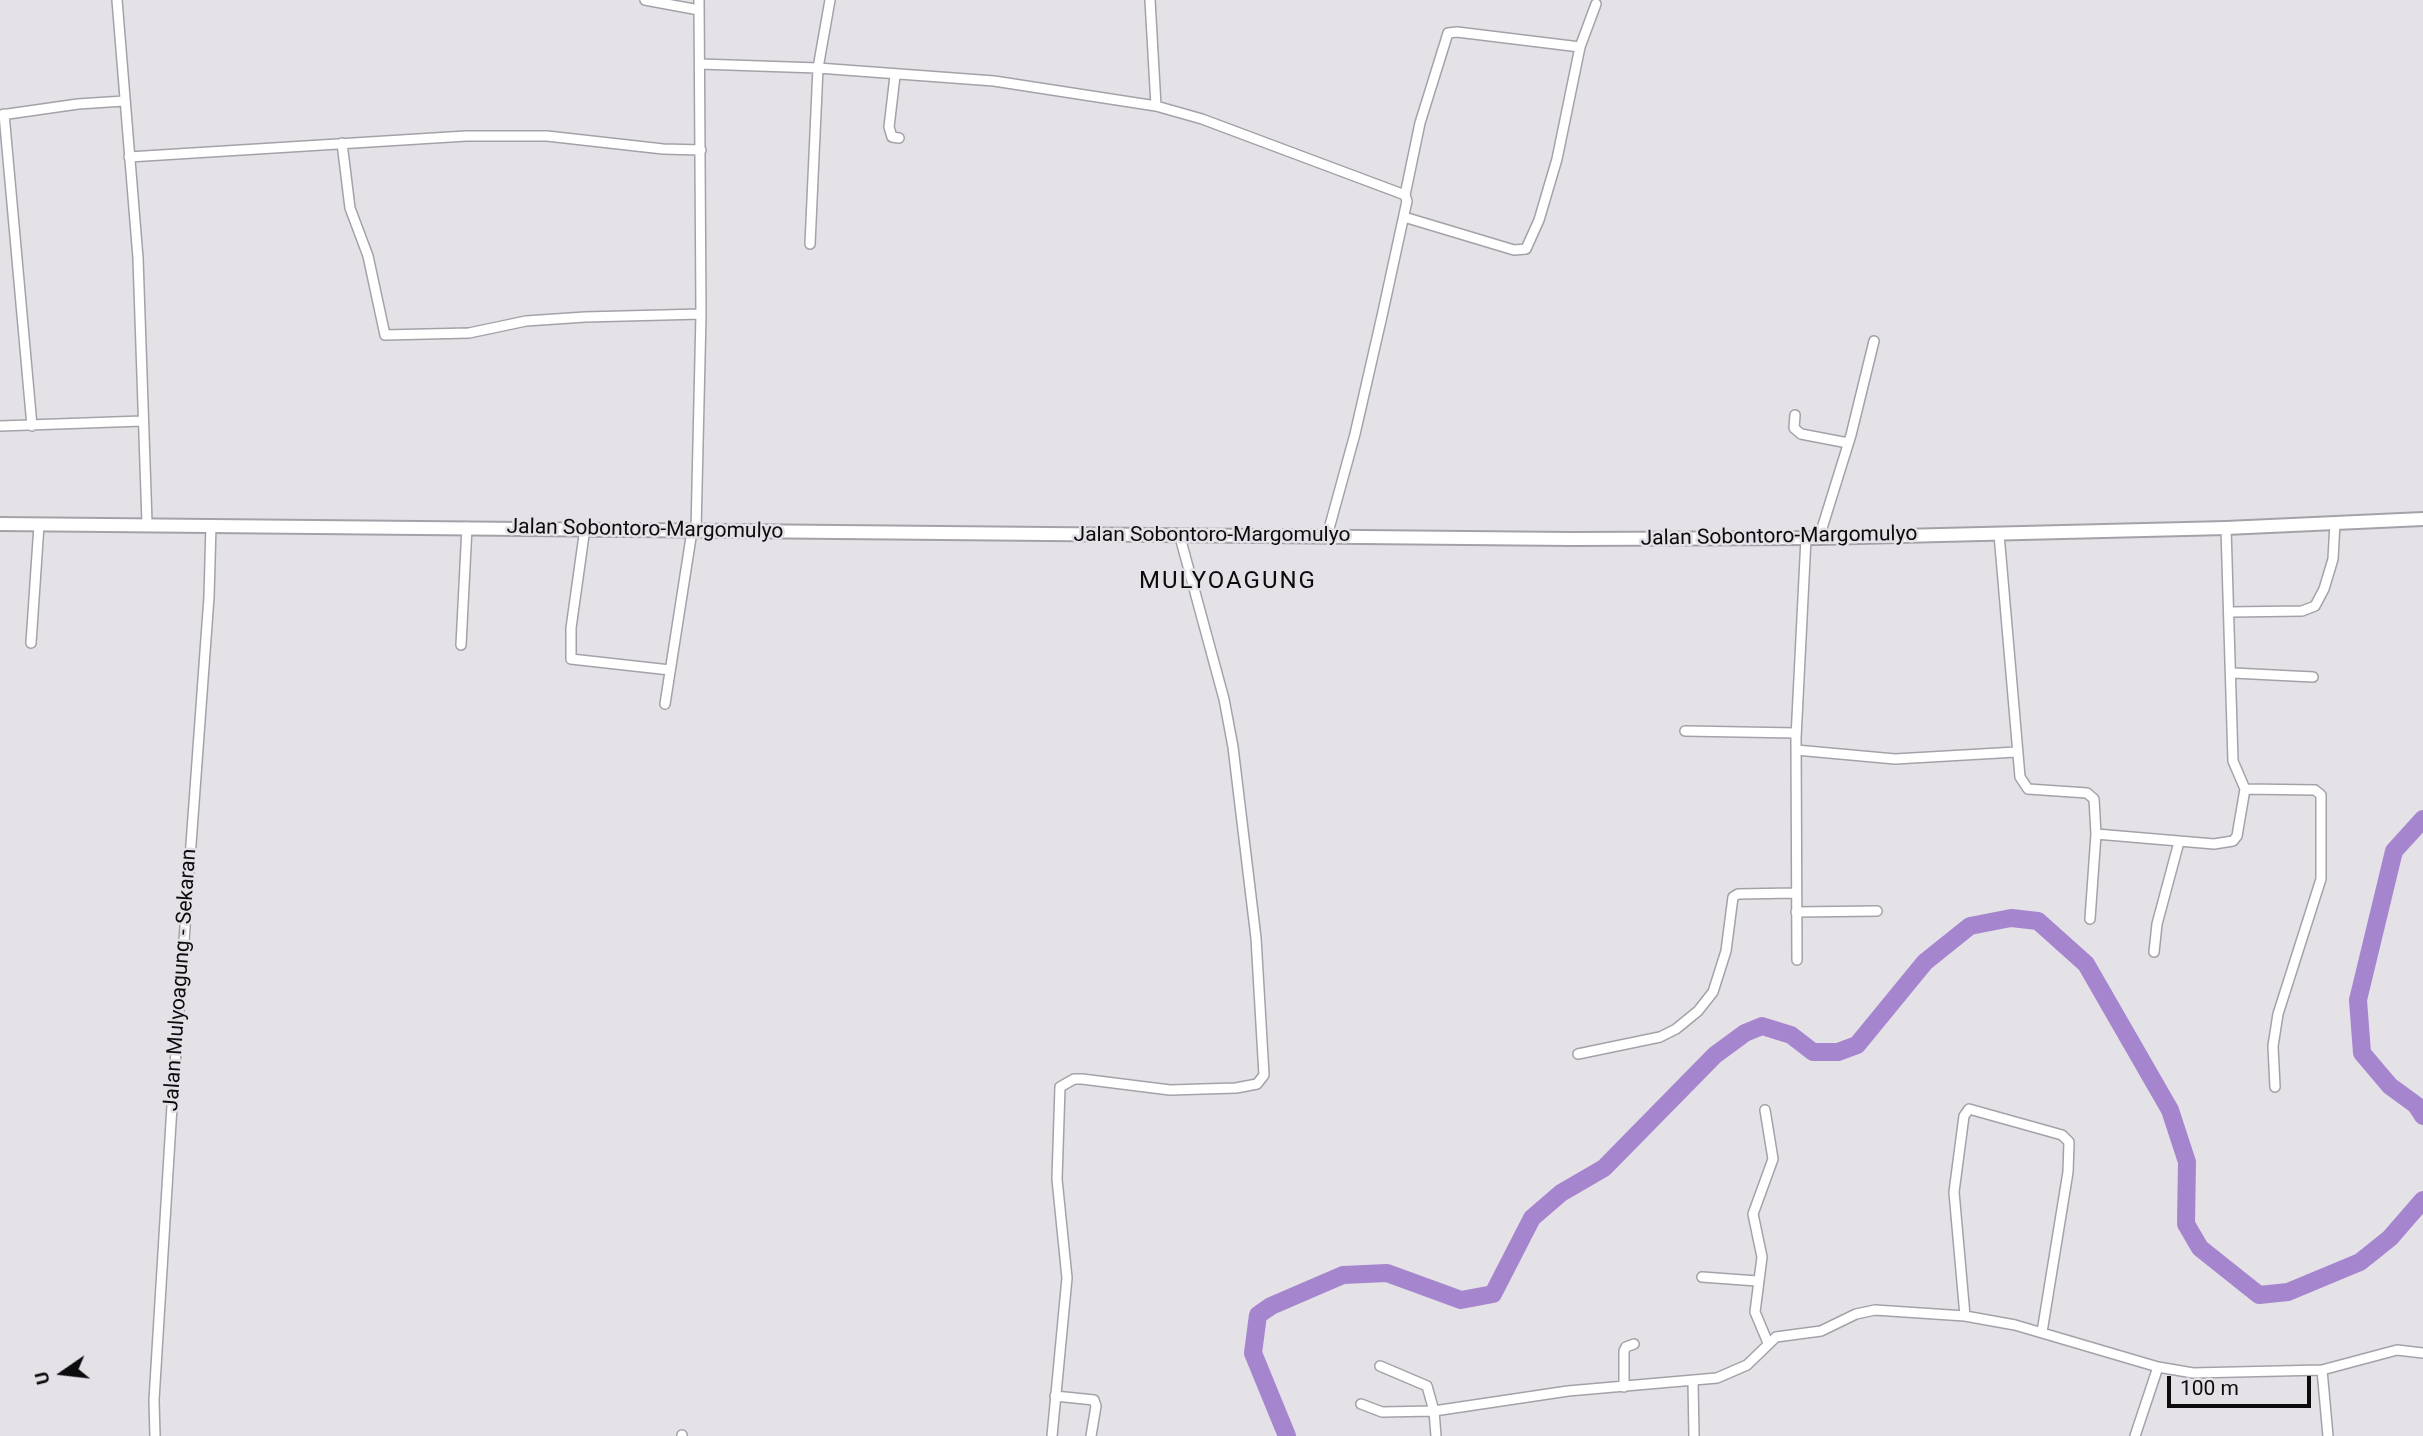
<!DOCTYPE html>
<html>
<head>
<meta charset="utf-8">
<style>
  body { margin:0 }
  #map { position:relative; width:2423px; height:1436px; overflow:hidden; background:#e4e1e7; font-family:Roboto,sans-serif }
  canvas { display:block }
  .north { position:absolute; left:28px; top:1338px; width:70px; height:70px; -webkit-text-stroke:5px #e4e1e7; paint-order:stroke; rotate:256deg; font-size:19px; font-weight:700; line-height:28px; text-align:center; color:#0c0b0d }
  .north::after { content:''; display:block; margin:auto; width:24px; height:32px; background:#0c0b0d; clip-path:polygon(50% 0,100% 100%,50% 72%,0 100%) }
  .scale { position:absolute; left:2167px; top:1376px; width:144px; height:32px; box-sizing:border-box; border:4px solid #0c0b0d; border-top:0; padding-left:9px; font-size:21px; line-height:24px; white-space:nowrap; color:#0c0b0d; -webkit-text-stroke:5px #e4e1e7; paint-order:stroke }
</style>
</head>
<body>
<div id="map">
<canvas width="2423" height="1436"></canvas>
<div class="north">U</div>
<div class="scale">100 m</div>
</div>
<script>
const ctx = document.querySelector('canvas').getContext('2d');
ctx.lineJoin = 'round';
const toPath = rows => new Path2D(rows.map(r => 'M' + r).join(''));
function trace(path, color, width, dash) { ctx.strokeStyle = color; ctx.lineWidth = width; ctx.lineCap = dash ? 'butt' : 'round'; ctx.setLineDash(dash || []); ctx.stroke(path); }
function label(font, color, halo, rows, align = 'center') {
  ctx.font = font + ' Roboto,sans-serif'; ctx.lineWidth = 5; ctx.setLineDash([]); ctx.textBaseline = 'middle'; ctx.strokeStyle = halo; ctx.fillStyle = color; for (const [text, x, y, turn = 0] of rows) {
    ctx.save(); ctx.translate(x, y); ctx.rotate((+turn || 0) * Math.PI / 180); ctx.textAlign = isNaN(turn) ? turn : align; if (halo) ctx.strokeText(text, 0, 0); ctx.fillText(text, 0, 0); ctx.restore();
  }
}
trace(toPath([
  [2423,819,2394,851,2358,1000,2362,1053,2390,1086,2416,1105,2423,1116],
  [1287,1436,1253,1353,1258,1315,1271,1306,1343,1275,1387,1273,1461,1300,1493,1294,1532,1218,1561,1193,1604,1168,1715,1055,1745,1033,1762,1026,1791,1035,1813,1052,1838,1052,1857,1045,1925,962,1970,926,2011,918,2038,921,2086,964,2170,1110,2187,1162,2186,1224,2200,1248,2259,1295,2288,1292,2360,1262,2390,1238,2423,1200]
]), '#a685cf', 18);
const street = toPath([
  [117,0,138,258,147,523],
  [645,0,699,10],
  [1150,0,1156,106],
  [1580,47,1596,4],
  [700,64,818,68,994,81,1156,106,1202,119,1405,195,1407,201,1382,316,1355,434,1327,536],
  [895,76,889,127,892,137,899,138],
  [4,114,32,426],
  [1,115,78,104,124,101],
  [342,143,350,208,368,256,385,335,469,333,526,321,585,317,701,314],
  [129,157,466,136,547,136,663,149,701,150],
  [1404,217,1514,250,1526,249,1539,220,1557,159,1580,47,1457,32,1448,33,1420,123,1405,195],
  [810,244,818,68,830,0],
  [1795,415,1794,428,1801,434,1848,443],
  [0,426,142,421],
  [585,528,571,628,571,659,670,670],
  [696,531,701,314,699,0],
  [1999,534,2020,777,2028,789,2087,793,2094,799,2096,834,2090,919],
  [1819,538,1851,435,1874,341],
  [2230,612,2302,611,2315,606,2324,589,2333,559,2335,523],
  [31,643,39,525],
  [461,645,467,527],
  [2233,673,2313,677],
  [665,704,692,531],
  [1685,731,1796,733],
  [1796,750,1895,759,2016,752],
  [2245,789,2315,790,2321,795,2321,879,2278,1014,2273,1046,2275,1087],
  [2096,834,2214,844,2233,841,2237,836,2245,789,2233,761,2226,528],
  [1796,912,1877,911],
  [2154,952,2157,924,2179,842],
  [1797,960,1796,738,1806,538],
  [1578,1054,1660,1037,1676,1029,1698,1011,1713,992,1726,951,1733,897,1738,894,1795,893],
  [1765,1110,1773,1159,1753,1214,1762,1257,1755,1312,1768,1343],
  [1702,1277,1757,1281],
  [1965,1316,1954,1192,1964,1116,1969,1109,2062,1135,2069,1142,2068,1172,2042,1332],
  [2322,1370,2328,1436],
  [1693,1381,1694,1436],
  [1624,1387,1624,1351,1626,1347,1634,1344],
  [1055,1396,1094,1400,1096,1406,1091,1436],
  [1361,1404,1382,1412,1434,1411,1427,1386,1380,1366],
  [682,1435,682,1436],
  [155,1436,154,1400,172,1106,209,597,211,525],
  [1052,1436,1067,1278,1057,1179,1060,1087,1074,1079,1082,1079,1170,1090,1236,1088,1257,1084,1264,1075,1256,938,1233,747,1224,699,1180,537],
  [1436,1436,1434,1411,1568,1391,1717,1378,1747,1365,1776,1337,1821,1331,1856,1314,1875,1310,1965,1316,2015,1325,2158,1367,2193,1373,2322,1370,2397,1350,2423,1353],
  [2135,1436,2158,1367]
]);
const secondary = toPath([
  [0,524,1571,539,1819,538,2226,528,2423,519]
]);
trace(street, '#a4a2a8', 12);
trace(secondary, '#a4a2a8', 16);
trace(street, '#fff', 9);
trace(secondary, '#fff', 12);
label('21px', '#0c0b0d', '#e4e1e7', [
  ["Jalan Sobontoro-Margomulyo",645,530,1],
  ["Jalan Sobontoro-Margomulyo",1212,536],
  ["Jalan Sobontoro-Margomulyo",1779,537,-1],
  ["Jalan Mulyoagung - Sekaran",181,980,-86]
]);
ctx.letterSpacing = '2px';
label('24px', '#0c0b0d', '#e4e1e7', [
  ["MULYOAGUNG",1228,582]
]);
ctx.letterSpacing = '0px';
</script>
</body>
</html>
